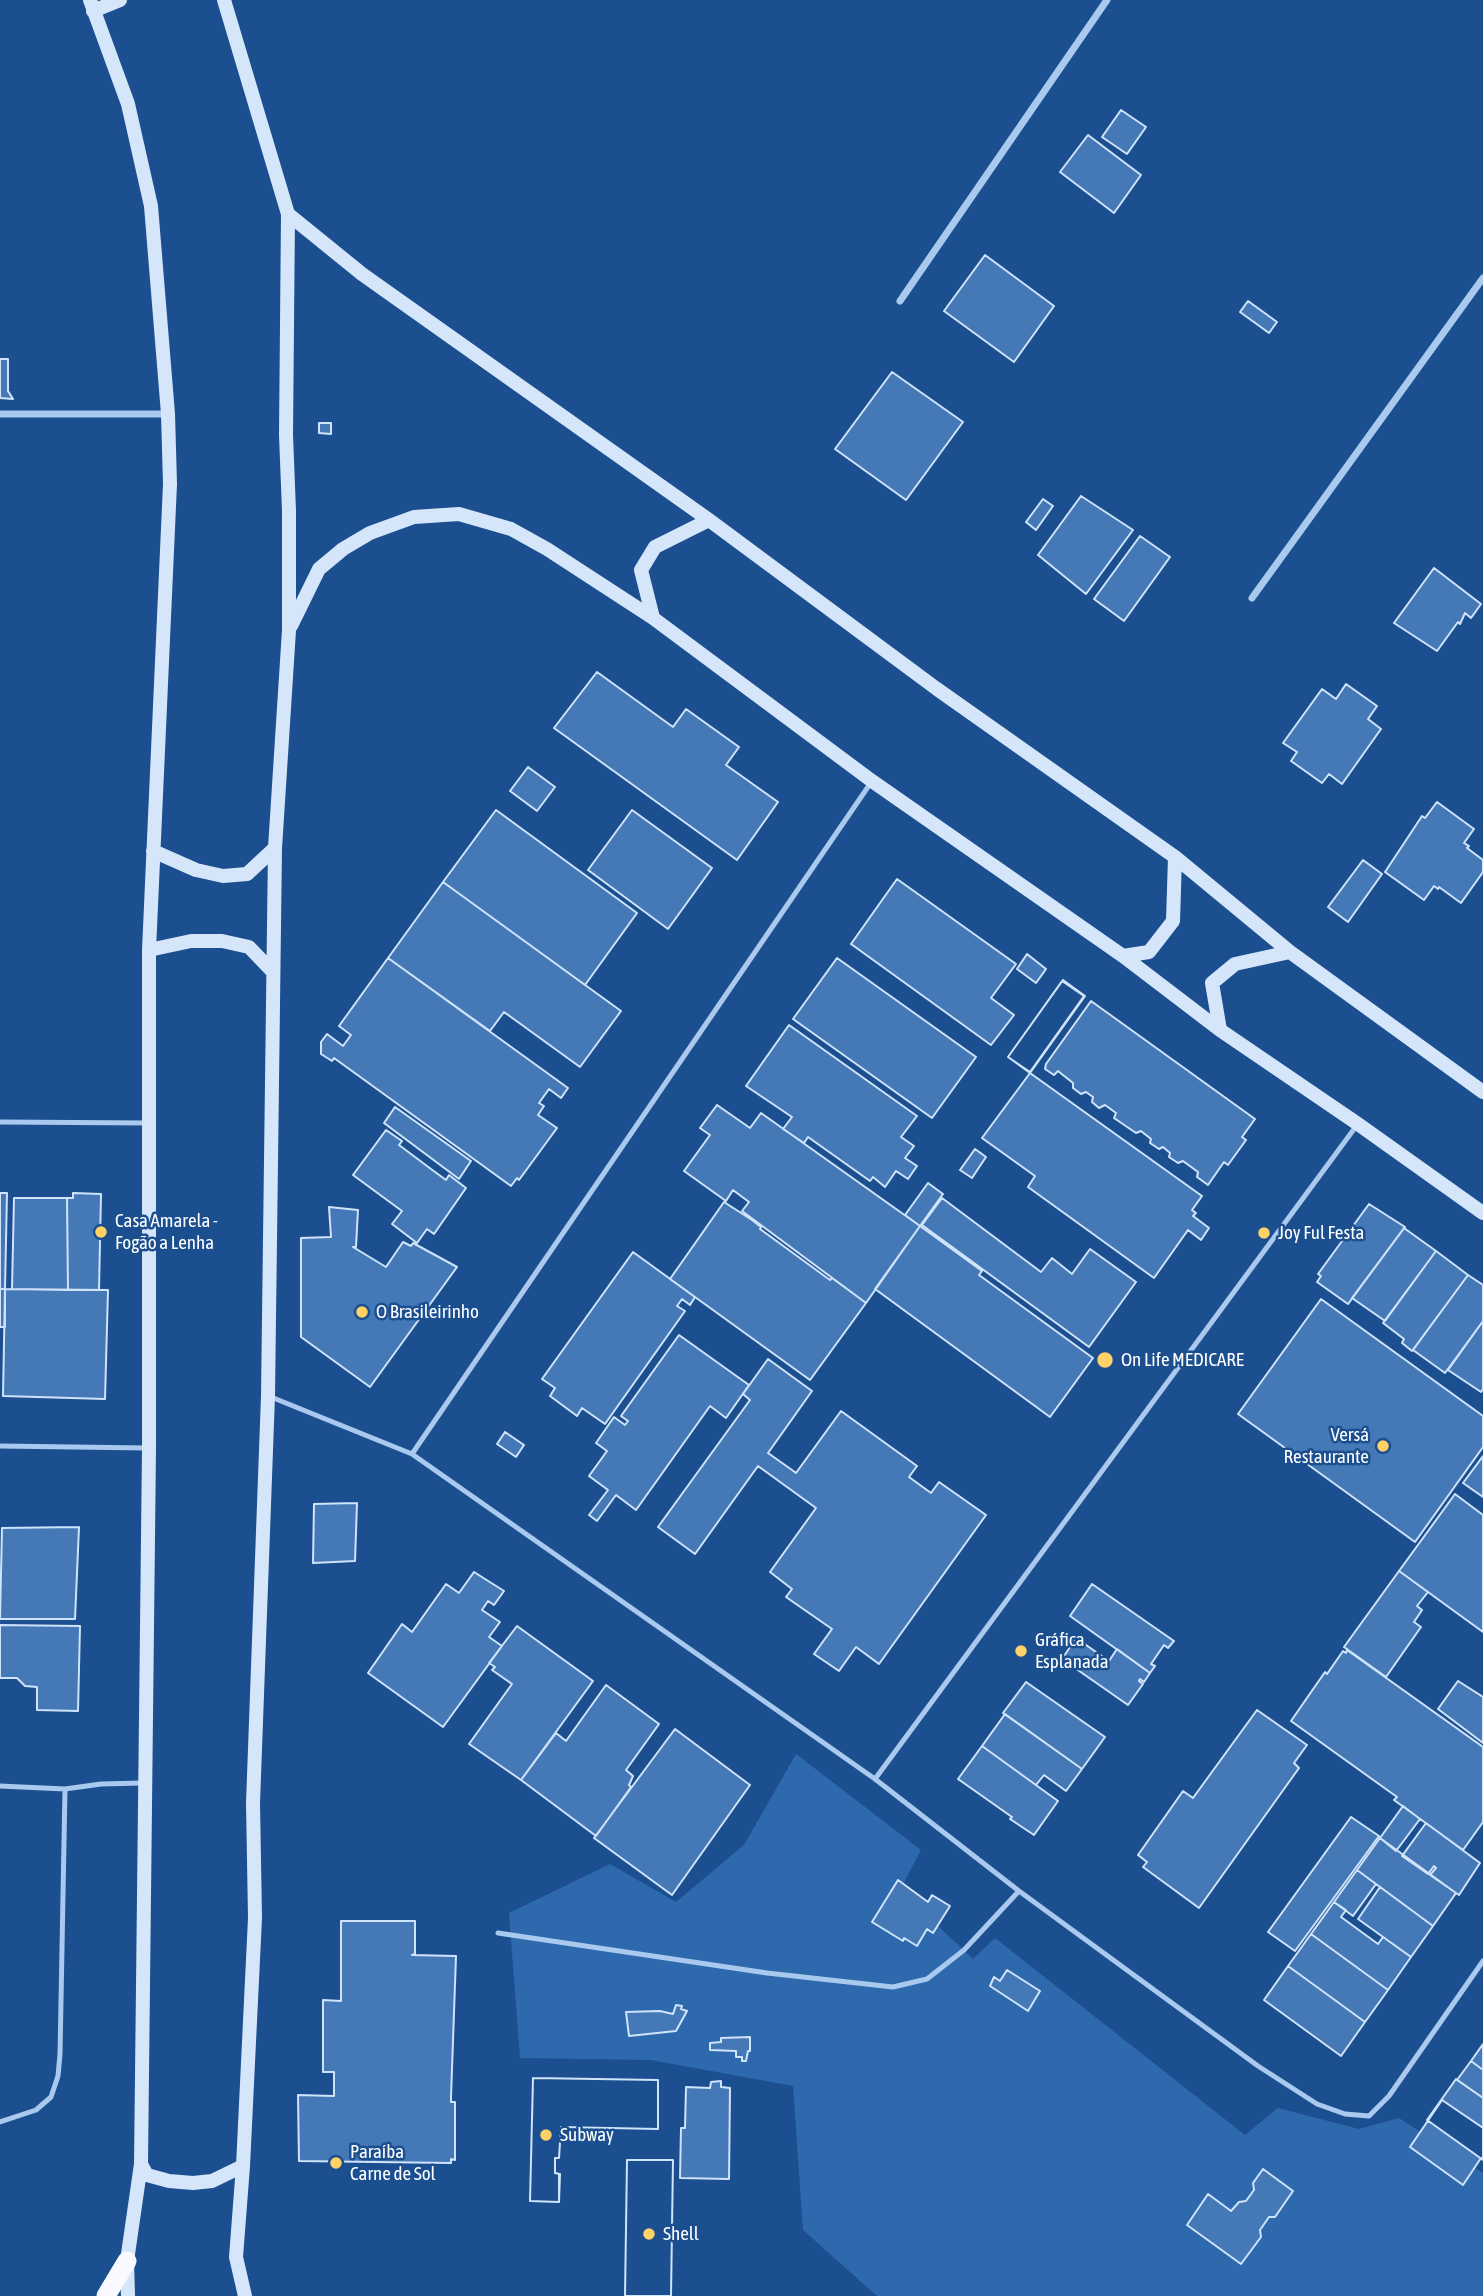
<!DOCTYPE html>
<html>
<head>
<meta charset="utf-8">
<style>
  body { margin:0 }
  canvas { display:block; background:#1b4f8f }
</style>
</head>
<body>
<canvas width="1483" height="2296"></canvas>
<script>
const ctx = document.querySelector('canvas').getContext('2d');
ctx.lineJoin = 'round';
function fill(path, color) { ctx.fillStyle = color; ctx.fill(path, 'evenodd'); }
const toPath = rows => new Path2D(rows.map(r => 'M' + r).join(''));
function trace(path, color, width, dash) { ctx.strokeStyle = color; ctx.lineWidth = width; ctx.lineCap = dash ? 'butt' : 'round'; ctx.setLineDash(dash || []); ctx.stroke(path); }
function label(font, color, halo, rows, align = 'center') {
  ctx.font = font + ' "Asap Condensed",sans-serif'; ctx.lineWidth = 5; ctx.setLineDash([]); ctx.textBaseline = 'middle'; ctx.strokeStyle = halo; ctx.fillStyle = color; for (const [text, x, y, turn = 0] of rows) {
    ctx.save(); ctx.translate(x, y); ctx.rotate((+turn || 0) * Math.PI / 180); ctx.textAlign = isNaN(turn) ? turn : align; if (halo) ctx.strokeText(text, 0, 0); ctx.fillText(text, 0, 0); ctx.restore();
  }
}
fill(toPath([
  [796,1754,921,1850,900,1890,973,1959,995,1938,1245,2135,1278,2108,1359,2129,1399,2118,1483,2173,1483,2296,877,2296,803,2230,793,2086,651,2060,520,2058,509,1913,610,1864,676,1902,744,1845]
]), '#2e69ad');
const building = toPath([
  [1121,110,1146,127,1127,154,1102,137,1121,110],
  [1088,135,1141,175,1114,213,1060,172,1088,135],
  [985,255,1054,306,1014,362,944,311,985,255],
  [1248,301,1277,322,1269,333,1240,312,1248,301],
  [0,359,8,359,8,391,13,399,0,398,0,359],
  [892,372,963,422,906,500,835,449,892,372],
  [319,423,331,423,331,434,319,433,319,423],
  [1081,496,1133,530,1086,594,1038,555,1081,496],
  [1043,499,1053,506,1036,530,1026,522,1043,499],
  [1140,536,1170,557,1124,621,1094,599,1140,536],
  [1434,568,1481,604,1471,618,1465,613,1460,624,1458,622,1437,651,1394,623,1434,568],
  [597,672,673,727,686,709,739,747,726,765,778,802,737,860,554,728,597,672],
  [1346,684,1377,706,1368,719,1381,729,1342,784,1329,774,1322,783,1291,761,1297,752,1283,743,1322,689,1336,699,1346,684],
  [528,767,555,787,537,811,510,791,528,767],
  [1437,802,1474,829,1464,843,1469,846,1467,848,1483,860,1483,872,1461,903,1439,887,1438,889,1434,886,1424,900,1385,872,1422,816,1425,818,1437,802],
  [496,810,637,913,585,985,443,882,496,810],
  [632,810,712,868,668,929,588,870,632,810],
  [1363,860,1382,874,1348,922,1328,907,1363,860],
  [897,879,1016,964,991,998,1014,1015,991,1045,851,944,897,879],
  [443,882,621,1011,580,1067,504,1012,490,1031,388,958,443,882],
  [1027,954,1046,969,1036,983,1017,969,1027,954],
  [388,958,568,1088,561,1098,549,1089,539,1103,544,1106,538,1115,557,1128,519,1180,517,1178,511,1186,334,1058,332,1061,321,1054,321,1042,327,1034,343,1046,351,1035,339,1026,388,958],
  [837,958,976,1057,932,1118,793,1019,837,958],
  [1063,980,1085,996,1030,1073,1008,1057,1063,980],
  [1062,981,1084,996,1030,1072,1008,1057,1062,981],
  [1091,1001,1255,1119,1242,1137,1246,1140,1228,1165,1224,1162,1208,1185,1197,1177,1198,1172,1183,1161,1178,1163,1169,1157,1170,1153,1163,1147,1159,1149,1150,1143,1151,1139,1141,1131,1136,1133,1114,1118,1116,1113,1105,1105,1099,1108,1092,1102,1093,1097,1086,1092,1081,1094,1073,1088,1073,1083,1058,1071,1054,1075,1045,1069,1046,1064,1091,1001],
  [789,1025,917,1116,901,1137,914,1146,905,1158,917,1166,908,1179,896,1171,885,1187,873,1177,870,1181,808,1137,804,1143,783,1129,792,1117,746,1086,789,1025],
  [1030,1073,1202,1196,1192,1210,1196,1213,1193,1216,1209,1228,1201,1240,1188,1230,1154,1278,1028,1187,1035,1176,982,1138,1030,1073],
  [717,1105,750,1128,761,1113,920,1226,866,1303,742,1211,749,1202,733,1190,726,1201,684,1171,710,1135,700,1128,717,1105],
  [395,1107,471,1161,459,1179,384,1123,395,1107],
  [386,1130,402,1141,399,1145,431,1169,446,1180,449,1175,466,1188,434,1234,427,1229,417,1243,392,1224,402,1211,353,1175,386,1130],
  [975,1149,986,1157,972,1178,960,1170,975,1149],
  [928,1183,943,1194,920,1226,905,1215,928,1183],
  [0,1193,7,1193,5,1289,0,1289,0,1193],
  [73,1193,101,1194,99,1290,68,1290,67,1198,73,1198,73,1193],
  [14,1198,67,1198,68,1290,12,1289,14,1198],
  [942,1198,1041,1272,1052,1258,1072,1274,1090,1249,1136,1282,1089,1347,922,1225,942,1198],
  [724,1202,752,1220,761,1227,760,1229,830,1280,832,1278,866,1303,810,1380,670,1279,724,1202],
  [1369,1204,1405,1227,1348,1304,1317,1282,1321,1276,1318,1274,1369,1204],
  [329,1207,358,1210,356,1247,353,1247,386,1267,403,1242,411,1246,413,1243,457,1267,370,1387,301,1337,301,1238,331,1237,329,1207],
  [920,1226,982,1271,979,1275,1093,1358,1050,1417,875,1289,920,1226],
  [1404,1228,1436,1251,1385,1321,1352,1298,1404,1228],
  [1436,1251,1468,1275,1412,1351,1402,1343,1404,1339,1383,1323,1436,1251],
  [633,1252,695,1297,690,1305,682,1299,677,1306,685,1311,605,1424,582,1408,577,1416,550,1396,555,1388,542,1379,633,1252],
  [1468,1275,1483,1285,1483,1321,1445,1373,1413,1350,1468,1275],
  [0,1289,5,1289,5,1327,0,1327,0,1289],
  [5,1289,108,1290,105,1399,3,1396,5,1289],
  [1321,1299,1483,1416,1483,1447,1415,1542,1238,1414,1321,1299],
  [1483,1321,1483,1389,1481,1392,1448,1370,1483,1321],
  [679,1335,749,1385,726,1418,710,1406,636,1510,616,1495,597,1521,589,1515,608,1490,589,1476,607,1451,596,1443,614,1417,625,1425,628,1421,621,1416,679,1335],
  [768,1359,812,1391,768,1453,792,1470,796,1473,841,1411,917,1466,909,1477,931,1493,939,1482,986,1515,879,1664,856,1647,839,1671,814,1654,832,1629,786,1597,792,1589,770,1572,816,1508,758,1466,695,1554,658,1527,750,1400,743,1394,768,1359],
  [505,1432,524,1445,516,1457,497,1444,505,1432],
  [1483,1456,1483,1497,1463,1483,1483,1456],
  [1455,1494,1483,1515,1483,1632,1399,1571,1455,1494],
  [357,1503,355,1561,313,1563,314,1504,357,1503],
  [79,1527,75,1619,0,1619,2,1528,79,1527],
  [1399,1571,1428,1592,1417,1606,1422,1610,1414,1622,1421,1627,1386,1677,1344,1647,1399,1571],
  [474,1572,504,1591,494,1605,488,1601,482,1610,500,1622,489,1637,502,1646,443,1727,368,1673,402,1624,412,1632,446,1584,459,1593,474,1572],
  [1092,1584,1174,1641,1168,1648,1164,1645,1151,1664,1155,1666,1150,1673,1070,1616,1092,1584],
  [0,1625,80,1626,78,1711,37,1710,37,1687,25,1686,17,1678,0,1678,0,1625],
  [517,1626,593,1681,521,1780,469,1744,512,1684,492,1670,495,1667,489,1663,517,1626],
  [1076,1638,1109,1661,1117,1649,1150,1673,1144,1682,1140,1679,1139,1681,1143,1684,1128,1705,1062,1659,1076,1638],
  [1347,1650,1483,1747,1483,1822,1463,1850,1394,1800,1397,1797,1291,1721,1325,1672,1327,1674,1343,1651,1346,1653,1347,1650],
  [1458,1681,1483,1697,1483,1743,1438,1709,1458,1681],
  [1026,1682,1105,1737,1082,1769,1003,1713,1026,1682],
  [606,1685,659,1724,626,1770,633,1776,629,1785,631,1787,596,1836,521,1780,556,1733,566,1741,606,1685],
  [1257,1710,1307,1745,1294,1763,1299,1768,1199,1908,1143,1867,1147,1862,1138,1855,1183,1791,1193,1798,1257,1710],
  [1005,1714,1082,1769,1066,1791,1044,1775,1036,1785,982,1746,1005,1714],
  [675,1729,750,1785,672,1895,594,1838,675,1729],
  [982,1746,1058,1801,1034,1835,1010,1819,1012,1817,958,1779,982,1746],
  [1403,1806,1420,1819,1396,1851,1380,1838,1403,1806],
  [1351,1817,1379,1836,1295,1951,1268,1932,1351,1817],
  [1426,1823,1480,1863,1459,1895,1430,1875,1436,1868,1434,1866,1428,1874,1402,1856,1426,1823],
  [1380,1838,1456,1893,1433,1926,1357,1870,1380,1838],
  [1357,1870,1376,1884,1353,1916,1334,1902,1357,1870],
  [898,1880,928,1902,932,1895,950,1906,933,1933,927,1929,917,1946,904,1938,903,1941,872,1922,898,1880],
  [1380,1887,1433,1926,1411,1957,1358,1919,1380,1887],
  [1334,1902,1346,1910,1341,1917,1378,1944,1383,1937,1411,1957,1388,1990,1311,1934,1334,1902],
  [341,1921,415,1921,415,1954,412,1955,456,1956,451,2097,451,2102,455,2102,455,2160,451,2159,451,2163,299,2161,298,2095,334,2096,334,2072,323,2072,323,2000,341,2001,341,1921],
  [1311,1934,1388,1990,1365,2022,1288,1966,1311,1934],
  [1288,1966,1365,2022,1341,2056,1264,2000,1288,1966],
  [1007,1970,1040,1991,1028,2011,990,1986,994,1977,1000,1981,1007,1970],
  [676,2005,682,2006,681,2009,687,2011,676,2031,629,2036,626,2012,660,2011,673,2014,676,2005],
  [750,2037,750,2051,748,2051,746,2061,742,2061,742,2057,736,2057,736,2051,710,2050,710,2043,721,2042,721,2038,750,2037],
  [1483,2044,1483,2070,1471,2061,1483,2044],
  [1471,2061,1483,2070,1483,2098,1457,2080,1471,2061],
  [533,2078,658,2080,658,2129,561,2127,559,2158,555,2158,555,2173,559,2174,559,2202,530,2201,533,2078],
  [533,2078,658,2080,658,2129,561,2127,559,2158,555,2158,555,2173,560,2174,559,2202,530,2201,533,2078],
  [1456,2079,1483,2098,1483,2160,1427,2120,1456,2079],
  [721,2081,721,2087,730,2088,729,2179,680,2178,681,2128,685,2128,686,2087,710,2088,711,2082,721,2081],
  [1442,2100,1483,2128,1483,2159,1481,2158,1463,2185,1410,2147,1442,2100],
  [627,2160,673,2160,671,2296,625,2296,627,2160],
  [627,2160,673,2160,671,2296,625,2296,627,2160],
  [1263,2169,1293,2191,1275,2217,1269,2217,1260,2230,1261,2237,1241,2264,1187,2225,1208,2194,1231,2211,1239,2202,1246,2201,1254,2190,1253,2183,1263,2169]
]);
fill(building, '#4478b7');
trace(building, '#cfe3fa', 2);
trace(toPath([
  [0,1122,147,1123],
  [271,1397,412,1454,875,1779,1019,1891,1258,2066,1317,2104,1345,2114,1369,2116,1389,2096,1483,1961],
  [0,1446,147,1448],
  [412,1454,872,781],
  [875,1779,1357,1125],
  [0,1786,65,1789,101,1784,142,1783],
  [498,1933,767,1973,893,1987,927,1979,964,1950,1019,1891],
  [0,2122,36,2110,51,2097,58,2076,60,2054,65,1789]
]), '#a9c9ee', 5);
trace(toPath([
  [900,301,1107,0],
  [0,414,168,414],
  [1252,598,1483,278]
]), '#a9c9ee', 7);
trace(toPath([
  [90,0,128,104,151,206,168,414,170,484,149,950,149,1448,141,2164,127,2261,128,2296],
  [224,0,288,214,286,435,289,511,289,630,275,848,268,1396,253,1803,255,1918,243,2166,236,2257,245,2296],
  [93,11,120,0],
  [288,214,362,274,709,520,937,689,1175,857,1290,952,1483,1092],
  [653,618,641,570,655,547,709,520],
  [291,626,319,569,343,549,370,533,414,517,459,514,511,529,547,549,653,618,872,781,1123,956,1220,1030,1358,1124,1483,1213],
  [153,851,196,870,223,876,247,874,275,848],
  [149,950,191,941,222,941,249,947,273,972],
  [1123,956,1149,952,1173,921,1175,857],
  [1220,1030,1212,983,1235,964,1290,952],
  [141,2164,147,2175,169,2181,193,2183,212,2181,243,2166]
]), '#d6e6fa', 14);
trace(toPath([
  [106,2296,127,2261]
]), '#f8faff', 19);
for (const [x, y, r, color] of [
  [101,1232,7,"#ffd166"],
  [1264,1233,7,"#ffd166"],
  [362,1312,7,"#ffd166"],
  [1105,1360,9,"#ffd166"],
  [1383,1446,7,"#ffd166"],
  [1021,1651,7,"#ffd166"],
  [546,2135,7,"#ffd166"],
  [336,2163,7,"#ffd166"],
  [649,2234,7,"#ffd166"]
]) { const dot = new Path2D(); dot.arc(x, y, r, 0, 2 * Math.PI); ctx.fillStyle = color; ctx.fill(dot); trace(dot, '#1b4f8f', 2.5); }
label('19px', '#fff', '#1b4f8f', [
  ["Casa Amarela -",115,1221],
  ["Fogão a Lenha",115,1243],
  ["Joy Ful Festa",1278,1233],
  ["O Brasileirinho",376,1312],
  ["On Life MEDICARE",1121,1360],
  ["Versá",1369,1435,"right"],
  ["Restaurante",1369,1457,"right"],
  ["Gráfica",1035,1640],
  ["Esplanada",1035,1662],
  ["Subway",560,2135],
  ["Paraíba",350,2152],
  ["Carne de Sol",350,2174],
  ["Shell",663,2234]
], 'left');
</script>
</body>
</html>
